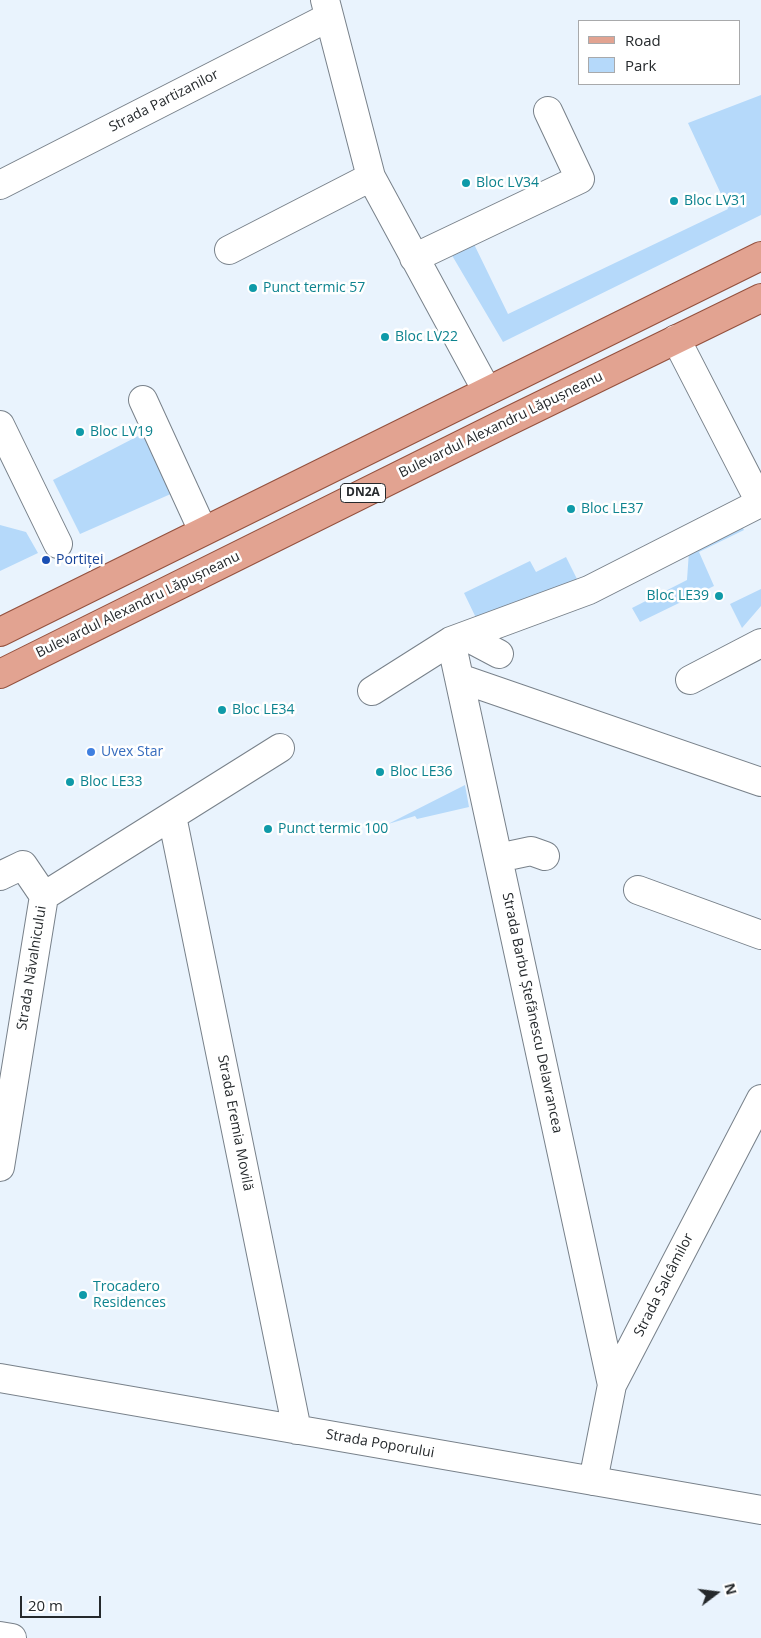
<!DOCTYPE html>
<html>
<head>
<meta charset="utf-8">
<style>
  body { margin:0 }
  #map { position:relative; width:761px; height:1638px; overflow:hidden; background:#e9f3fd; font-family:"Open Sans",sans-serif }
  canvas { display:block }
  .legend { position:absolute; left:578px; top:20px; width:162px; height:65px; box-sizing:border-box; background:#fff; border:1px solid #a8a9ab; margin:0; padding:6px 9px; list-style:none; font-size:15px; color:#25292c }
  .legend li { display:flex; align-items:center; gap:10px; height:25px }
  .legend b { width:25px; border:1px solid #a8a9ab }
  .north { position:absolute; left:691px; top:1568px; width:50px; height:50px; -webkit-text-stroke:4px #fff; paint-order:stroke; rotate:75deg; font-size:14px; font-weight:700; line-height:20px; text-align:center; color:#25292c }
  .north::after { content:''; display:block; margin:auto; width:18px; height:22px; background:#25292c; clip-path:polygon(50% 0,100% 100%,50% 72%,0 100%) }
  .scale { position:absolute; left:20px; top:1596px; width:81px; height:22px; box-sizing:border-box; border:2px solid #25292c; border-top:0; padding-left:6px; font-size:15px; line-height:18px; white-space:nowrap; color:#25292c; -webkit-text-stroke:4px #fff; paint-order:stroke }
</style>
</head>
<body>
<div id="map">
<canvas width="761" height="1638"></canvas>
<ul class="legend">
<li><b style="height:6px;background:#e2a391"></b>Road</li>
<li><b style="height:14px;background:#b5d9fa"></b>Park</li>
</ul>
<div class="north">N</div>
<div class="scale">20 m</div>
</div>
<script>
const ctx = document.querySelector('canvas').getContext('2d');
ctx.lineJoin = 'round';
function fill(path, color) { ctx.fillStyle = color; ctx.fill(path, 'evenodd'); }
const toPath = rows => new Path2D(rows.map(r => 'M' + r).join(''));
function trace(path, color, width, dash) { ctx.strokeStyle = color; ctx.lineWidth = width; ctx.lineCap = dash ? 'butt' : 'round'; ctx.setLineDash(dash || []); ctx.stroke(path); }
function label(font, color, halo, rows, align = 'center') {
  ctx.font = font + ' "Open Sans",sans-serif'; ctx.lineWidth = 5; ctx.setLineDash([]); ctx.textBaseline = 'middle'; ctx.strokeStyle = halo; ctx.fillStyle = color; for (const [text, x, y, turn = 0] of rows) {
    ctx.save(); ctx.translate(x, y); ctx.rotate((+turn || 0) * Math.PI / 180); ctx.textAlign = isNaN(turn) ? turn : align; if (halo) ctx.strokeText(text, 0, 0); ctx.fillText(text, 0, 0); ctx.restore();
  }
}
fill(toPath([
  [761,95,761,215,503,342,450,252,471,238,508,314,728,209,688,123],
  [144,433,173,493,80,534,53,480],
  [740,523,744,530,699,552,714,586,640,622,632,608,687,580,689,551],
  [0,525,26,532,38,553,0,571],
  [566,557,579,583,478,622,464,593,530,561,536,572],
  [761,589,761,606,742,628,730,604],
  [465,785,469,807,417,819,415,816,388,824]
]), '#b5d9fa');
const minor = toPath([
  [325,0,371,177,487,391],
  [0,185,329,17],
  [229,250,371,177],
  [414,258,580,179,548,111],
  [676,339,761,504],
  [143,400,203,531],
  [0,425,58,544],
  [465,636,499,654],
  [451,641,612,1385],
  [459,678,761,782],
  [690,680,761,643],
  [372,691,451,641,589,590,760,503],
  [172,816,297,1430],
  [498,858,531,851,545,856],
  [0,876,23,865,44,896],
  [638,890,761,935],
  [0,1167,44,896,280,748],
  [0,1378,761,1510],
  [593,1481,612,1385,761,1099],
  [0,1636,12,1638]
]);
const major = toPath([
  [0,632,761,256],
  [0,674,505,423,761,298]
]);
trace(minor, '#78818a', 30);
trace(major, '#94513e', 30);
trace(minor, '#fff', 28);
trace(major, '#e2a391', 28);
for (const [x, y, r, color] of [
  [466,183,5,"#0f9aa8"],
  [674,201,5,"#0f9aa8"],
  [253,288,5,"#0f9aa8"],
  [385,337,5,"#0f9aa8"],
  [80,432,5,"#0f9aa8"],
  [571,509,5,"#0f9aa8"],
  [46,560,5,"#1a4fb4"],
  [719,596,5,"#0f9aa8"],
  [222,710,5,"#0f9aa8"],
  [91,752,5,"#3f7fe0"],
  [380,772,5,"#0f9aa8"],
  [70,782,5,"#0f9aa8"],
  [268,829,5,"#0f9aa8"],
  [83,1295,5,"#0f9aa8"]
]) { const dot = new Path2D(); dot.arc(x, y, r, 0, 2 * Math.PI); ctx.fillStyle = color; ctx.fill(dot); trace(dot, '#fff', 2); }
for (const [x, y, w] of [
  [363,493,45]
]) { const box = new Path2D(); box.roundRect(x - w / 2, y - 9.5, w, 19, 4); ctx.fillStyle = '#fff'; ctx.fill(box); trace(box, '#25292c', 1); }
label('bold 12px', '#25292c', null, [
  ["DN2A",363,493]
]);
label('14px', '#25292c', '#fff', [
  ["Strada Partizanilor",164,101,-27],
  ["Bulevardul Alexandru Lăpușneanu",501,425,-26],
  ["Bulevardul Alexandru Lăpușneanu",138,605,-26],
  ["Strada Năvalnicului",32,968,-81],
  ["Strada Barbu Ștefănescu Delavrancea",532,1013,78],
  ["Strada Eremia Movilă",235,1123,79],
  ["Strada Salcâmilor",664,1285,-63],
  ["Strada Poporului",380,1444,10]
]);
label('14px', '#0d838f', '#fff', [
  ["Bloc LV34",476,183],
  ["Bloc LV31",684,201],
  ["Punct termic 57",263,288],
  ["Bloc LV22",395,337],
  ["Bloc LV19",90,432],
  ["Bloc LE37",581,509],
  ["Bloc LE39",709,596,"right"],
  ["Bloc LE34",232,710],
  ["Bloc LE36",390,772],
  ["Bloc LE33",80,782],
  ["Punct termic 100",278,829],
  ["Trocadero",93,1287],
  ["Residences",93,1303]
], 'left');
label('14px', '#164399', '#fff', [
  ["Portiței",56,560]
], 'left');
label('14px', '#366cbe', '#fff', [
  ["Uvex Star",101,752]
], 'left');
</script>
</body>
</html>
